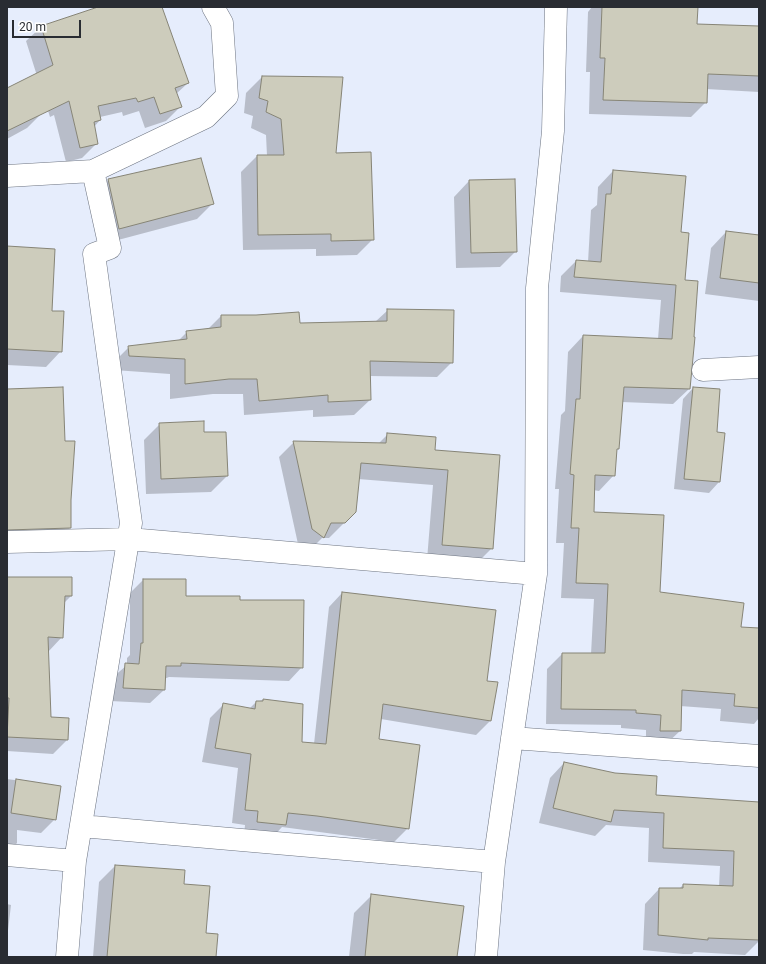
<!DOCTYPE html>
<html>
<head>
<meta charset="utf-8">
<style>
  body { margin:0 }
  #map { position:relative; width:766px; height:964px; overflow:hidden; background:#e6edfc; font-family:Roboto,sans-serif }
  canvas { display:block }
  .frame { position:absolute; inset:0; border:8px solid #292c32; pointer-events:none }
  .scale { position:absolute; left:12px; top:20px; width:69px; height:18px; box-sizing:border-box; border:2px solid #292c32; border-top:0; padding-left:5px; font-size:12px; line-height:14px; white-space:nowrap; color:#292c32; -webkit-text-stroke:3px #fff; paint-order:stroke }
</style>
</head>
<body>
<div id="map">
<canvas width="766" height="964"></canvas>
<div class="frame"></div>
<div class="scale">20 m</div>
</div>
<script>
const ctx = document.querySelector('canvas').getContext('2d');
ctx.lineJoin = 'round';
function fill(path, color) { ctx.fillStyle = color; ctx.fill(path, 'evenodd'); }
const toPath = rows => new Path2D(rows.map(r => 'M' + r).join(''));
function trace(path, color, width, dash) { ctx.strokeStyle = color; ctx.lineWidth = width; ctx.lineCap = dash ? 'butt' : 'round'; ctx.setLineDash(dash || []); ctx.stroke(path); }
fill(toPath([
  [99,7,161,7,188,83,176,94,180,107,166,121,145,128,139,111,123,116,122,112,100,117,100,120,94,127,97,143,82,158,66,162,54,115,50,117,26,41,41,27],
  [592,7,697,7,696,24,759,27,759,92,706,89,706,102,691,117,589,114,590,72,586,72,588,12],
  [262,77,373,239,357,255,316,256,316,249,243,250,241,172,257,156,267,156,266,135,251,128,253,116,244,113,246,93],
  [7,89,42,113,27,128,7,139],
  [200,160,213,203,197,219,103,244,92,196,108,180],
  [613,171,680,233,689,389,673,404,622,402,614,475,599,491,593,490,593,513,659,593,740,628,759,629,759,718,754,724,720,721,721,709,680,706,680,731,664,746,646,746,646,730,621,728,621,725,546,724,547,669,562,654,591,654,594,599,561,598,564,543,556,543,559,489,555,489,561,415,565,411,568,352,583,336,658,339,661,300,560,292,561,276,576,261,588,262,591,210,597,205,598,187],
  [469,181,516,251,500,267,456,268,454,197],
  [726,232,759,236,759,301,705,294,711,248],
  [7,247,51,312,61,351,46,367,7,365],
  [388,310,452,362,437,377,369,376,370,400,354,415,313,417,313,410,244,415,243,394,213,394,170,399,170,374,114,370,114,362,129,347,178,341,187,332,208,329,221,316,299,324,375,322],
  [693,388,716,433,719,482,709,493,674,489,683,399],
  [7,390,64,441,70,500,70,528,56,542,7,543],
  [160,424,203,433,225,433,227,476,211,492,146,494,144,440],
  [388,434,434,451,499,456,492,548,477,563,427,560,433,485,358,479,345,522,329,538,322,538,308,552,298,544,279,457,294,442,378,444],
  [7,578,71,596,64,603,62,637,48,652,50,718,67,740,53,754,7,751],
  [143,580,185,597,239,601,302,667,289,681,169,677,164,679,164,690,150,703,110,701,112,678,127,665,127,658,130,655,130,593],
  [342,593,486,682,497,683,490,721,476,735,381,719,378,740,408,828,394,842,282,827,272,838,244,835,245,825,232,823,238,768,202,762,210,718,223,705,249,709,256,702,263,700,301,743,314,744,329,607],
  [564,763,655,796,759,802,759,941,745,955,694,952,692,954,683,954,643,950,645,904,659,889,679,889,683,885,719,887,720,866,648,862,649,828,606,825,595,836,539,823,550,778],
  [7,779,60,786,55,819,41,833,17,830,17,843,7,853],
  [115,866,183,885,215,957,93,957,99,882],
  [372,895,456,957,349,957,354,913],
  [7,904,11,905,7,939]
]), '#0003');
const building = toPath([
  [98,7,162,7,189,83,175,88,182,107,160,114,154,97,138,102,136,98,98,106,101,120,94,122,98,144,80,148,69,101,7,131,7,88,53,65,41,26,98,7],
  [602,7,698,7,697,24,759,26,759,76,708,74,707,103,603,100,605,58,600,58,602,7],
  [262,76,343,77,336,153,371,152,374,240,331,241,331,234,258,235,257,155,284,155,281,119,266,112,268,101,259,98,262,76],
  [201,158,214,204,119,229,108,179,201,158],
  [613,170,686,176,681,232,689,233,685,280,698,281,694,337,695,337,690,389,624,387,619,449,617,449,615,476,595,475,594,512,664,515,660,592,744,603,741,627,759,628,759,708,734,706,735,694,682,690,681,731,660,731,661,715,636,713,636,710,561,709,562,653,605,653,608,584,576,583,579,528,571,528,574,475,570,474,576,399,580,399,583,335,672,339,676,285,574,277,576,260,601,262,606,194,611,194,613,170],
  [515,179,517,252,471,253,469,180,515,179],
  [726,231,759,235,759,283,720,278,726,231],
  [7,246,55,249,52,311,64,311,62,352,7,349,7,246],
  [387,309,454,310,453,363,370,361,371,400,328,402,328,395,259,401,257,379,229,379,185,384,185,359,129,356,128,346,187,339,186,331,221,327,221,315,256,315,299,312,300,323,387,321,387,309],
  [63,387,65,441,75,441,71,500,71,528,7,530,7,389,63,387],
  [693,387,720,389,717,432,725,433,720,482,684,479,693,387],
  [204,421,204,432,226,432,228,476,161,479,159,423,204,421],
  [387,433,436,437,435,450,500,455,493,549,442,545,448,470,361,463,356,512,345,523,331,523,324,538,312,529,293,441,386,443,387,433],
  [7,577,72,577,72,596,65,596,63,638,48,637,51,717,69,718,68,740,7,737,9,698,7,698,7,577],
  [143,579,186,579,186,596,240,596,240,600,304,600,303,668,181,663,181,666,166,666,165,690,123,688,125,663,139,664,141,643,143,643,143,579],
  [342,592,496,610,487,681,498,682,491,721,383,704,379,739,420,745,409,829,317,816,288,813,286,825,257,822,258,811,245,810,251,754,215,748,223,703,255,709,256,701,263,701,263,699,303,704,302,742,326,744,342,592],
  [564,762,615,773,657,776,656,795,759,802,759,940,708,938,708,940,658,935,659,888,683,888,683,884,733,886,734,851,663,848,664,813,614,810,611,822,553,808,564,762],
  [16,779,61,786,56,820,11,813,16,779],
  [115,865,185,870,184,884,210,886,206,933,218,934,216,957,107,957,115,865],
  [371,894,464,906,457,957,365,957,371,894]
]);
fill(building, '#cdccbc');
trace(building, '#868476', 1);
const minor = toPath([
  [7,176,93,171,206,117,227,96,222,23,213,7],
  [703,370,759,367],
  [7,542,129,539,536,574],
  [512,738,759,756],
  [81,826,494,862],
  [7,855,75,861],
  [67,957,75,861,131,523,94,254,110,248,93,171],
  [486,957,494,862,536,574,537,288,553,131,556,7]
]);
trace(minor, '#6d7481', 23);
trace(minor, '#fff', 22);
</script>
</body>
</html>
